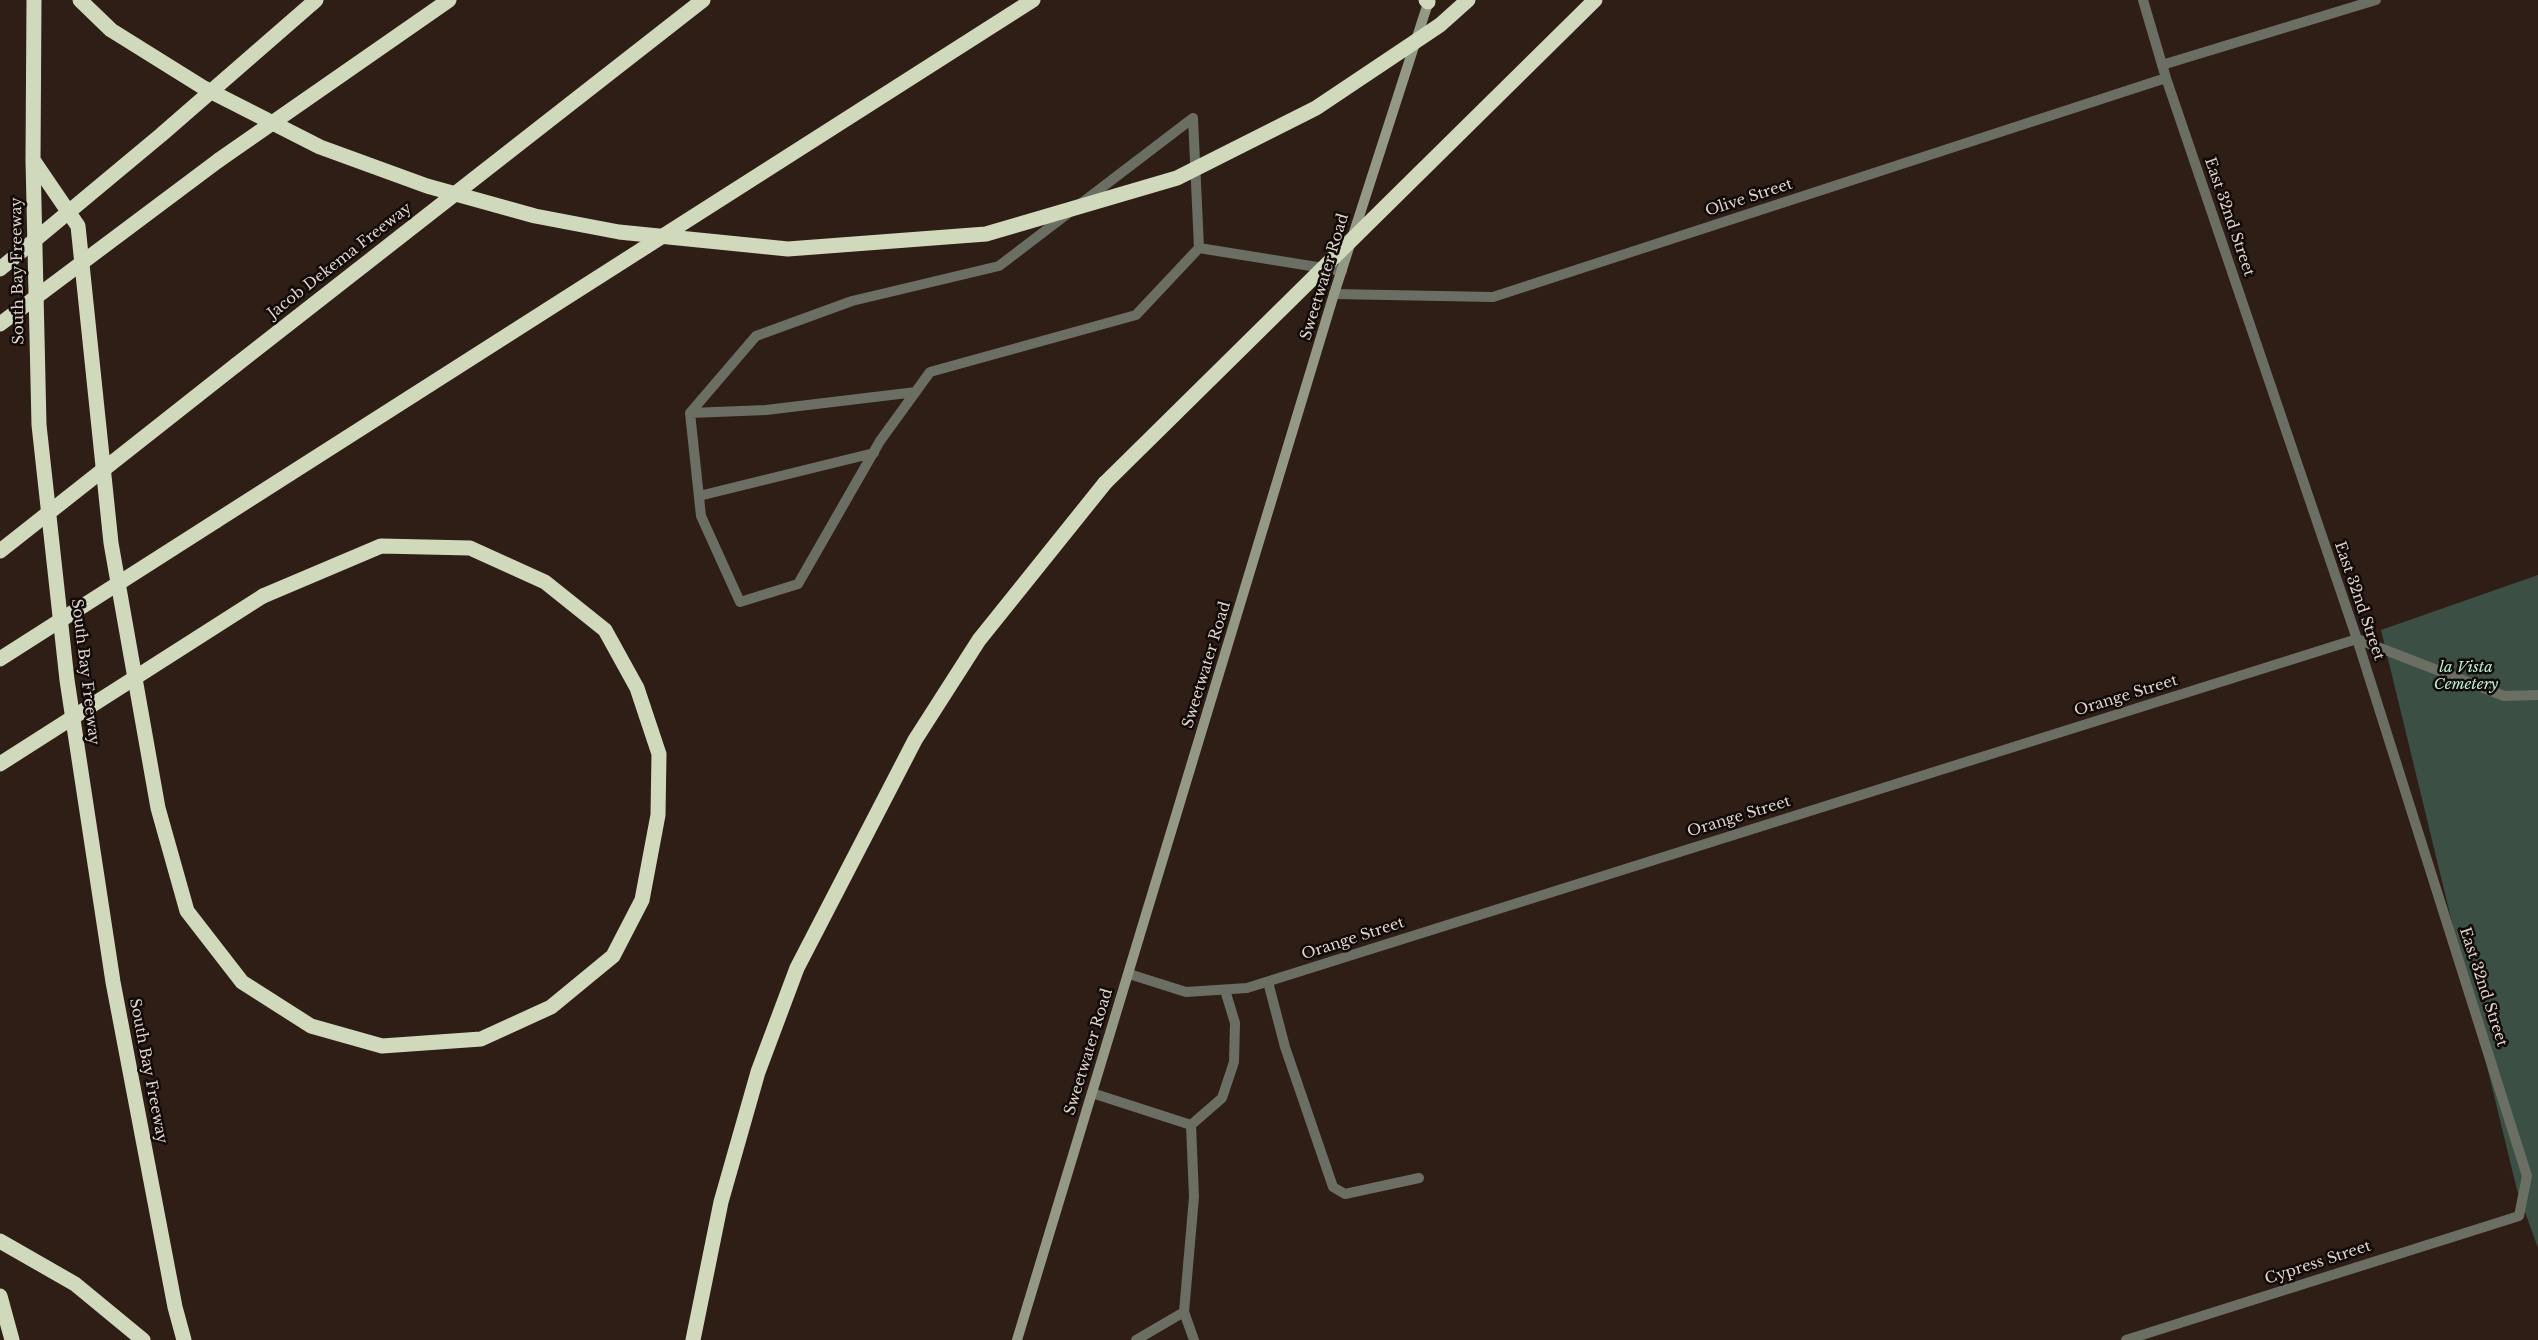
<!DOCTYPE html>
<html>
<head>
<meta charset="utf-8">
<style>
  body { margin:0 }
  canvas { display:block; background:#2e1e15 }
</style>
</head>
<body>
<canvas width="2538" height="1340"></canvas>
<script>
const ctx = document.querySelector('canvas').getContext('2d');
ctx.lineJoin = 'round';
function fill(path, color) { ctx.fillStyle = color; ctx.fill(path, 'evenodd'); }
const toPath = rows => new Path2D(rows.map(r => 'M' + r).join(''));
function trace(path, color, width, dash) { ctx.strokeStyle = color; ctx.lineWidth = width; ctx.lineCap = dash ? 'butt' : 'round'; ctx.setLineDash(dash || []); ctx.stroke(path); }
function label(font, color, halo, rows, align = 'center') {
  ctx.font = font + ' "Libre Baskerville",serif'; ctx.lineWidth = 5; ctx.setLineDash([]); ctx.textBaseline = 'middle'; ctx.strokeStyle = halo; ctx.fillStyle = color; for (const [text, x, y, turn = 0] of rows) {
    ctx.save(); ctx.translate(x, y); ctx.rotate((+turn || 0) * Math.PI / 180); ctx.textAlign = isNaN(turn) ? turn : align; if (halo) ctx.strokeText(text, 0, 0); ctx.fillText(text, 0, 0); ctx.restore();
  }
}
fill(toPath([
  [2538,575,2538,1248,2517,1190,2381,630]
]), '#3b4f45');
trace(toPath([
  [2162,65,2376,0],
  [1193,118,1199,248,1136,315,930,372,880,441,798,584,740,602,701,516,690,413,756,336,852,301,999,266,1193,118],
  [1199,248,1342,271],
  [690,413,766,410,916,392],
  [699,496,874,453],
  [2357,639,2504,696,2538,695],
  [1268,982,1285,1047,1333,1187,1345,1194,1419,1178],
  [1092,1093,1191,1125,1194,1197,1184,1312,1136,1340],
  [1191,1125,1222,1098,1234,1062,1235,1023,1225,990],
  [1184,1312,1194,1340]
]), '#6b6e62', 10);
trace(toPath([
  [1334,294,1493,297,2166,78],
  [1129,974,1186,992,1247,988,2357,639],
  [2126,1340,2519,1216,2527,1176,2357,639,2166,78,2143,0]
]), '#6b6e62', 10);
trace(toPath([
  [1017,1340,1334,294,1429,0]
]), '#949986', 10);
trace(toPath([
  [34,0,33,160,39,425,67,680,113,982,175,1307,184,1340],
  [1426,0,1428,2],
  [33,160,78,226,111,543,158,808,187,911,242,982,311,1026,382,1046,481,1039,551,1007,613,956,642,900,658,815,659,754,637,688,605,630,545,582,470,548,381,546,263,596],
  [219,160,449,0],
  [236,365,703,0],
  [216,521,1033,0],
  [0,1241,75,1284,143,1340],
  [0,1296,12,1340],
  [693,1340,721,1202,758,1072,797,968,915,740,979,640,1105,483]
]), '#d1d9bc', 15);
trace(toPath([
  [80,0,111,30,204,88,320,147,427,186,535,216,619,232,788,249,986,234,1177,178,1316,108,1440,25,1468,0],
  [0,269,161,135,316,0],
  [0,324,219,160],
  [1105,483,1595,0],
  [0,551,236,365],
  [0,659,216,521],
  [0,764,263,596]
]), '#d1d9bc', 15);
label('15px', '#dfd3cd', '#110a06', [
  ["Olive Street",1749,198,-18],
  ["East 32nd Street",2229,217,71],
  ["Jacob Dekema Freeway",340,261,-38],
  ["South Bay Freeway",18,271,-91],
  ["Sweetwater Road",1325,277,-73],
  ["East 32nd Street",2359,601,71],
  ["Sweetwater Road",1207,665,-73],
  ["South Bay Freeway",85,672,83],
  ["Orange Street",2126,696,-17],
  ["Orange Street",1739,817,-17],
  ["Orange Street",1353,939,-18],
  ["East 32nd Street",2483,987,72],
  ["Sweetwater Road",1089,1052,-73],
  ["South Bay Freeway",148,1071,79],
  ["Cypress Street",2318,1263,-18]
]);
label('italic 15px', '#b8f1d4', '#110a06', [
  ["la Vista",2466,668],
  ["Cemetery",2466,685]
]);
</script>
</body>
</html>
